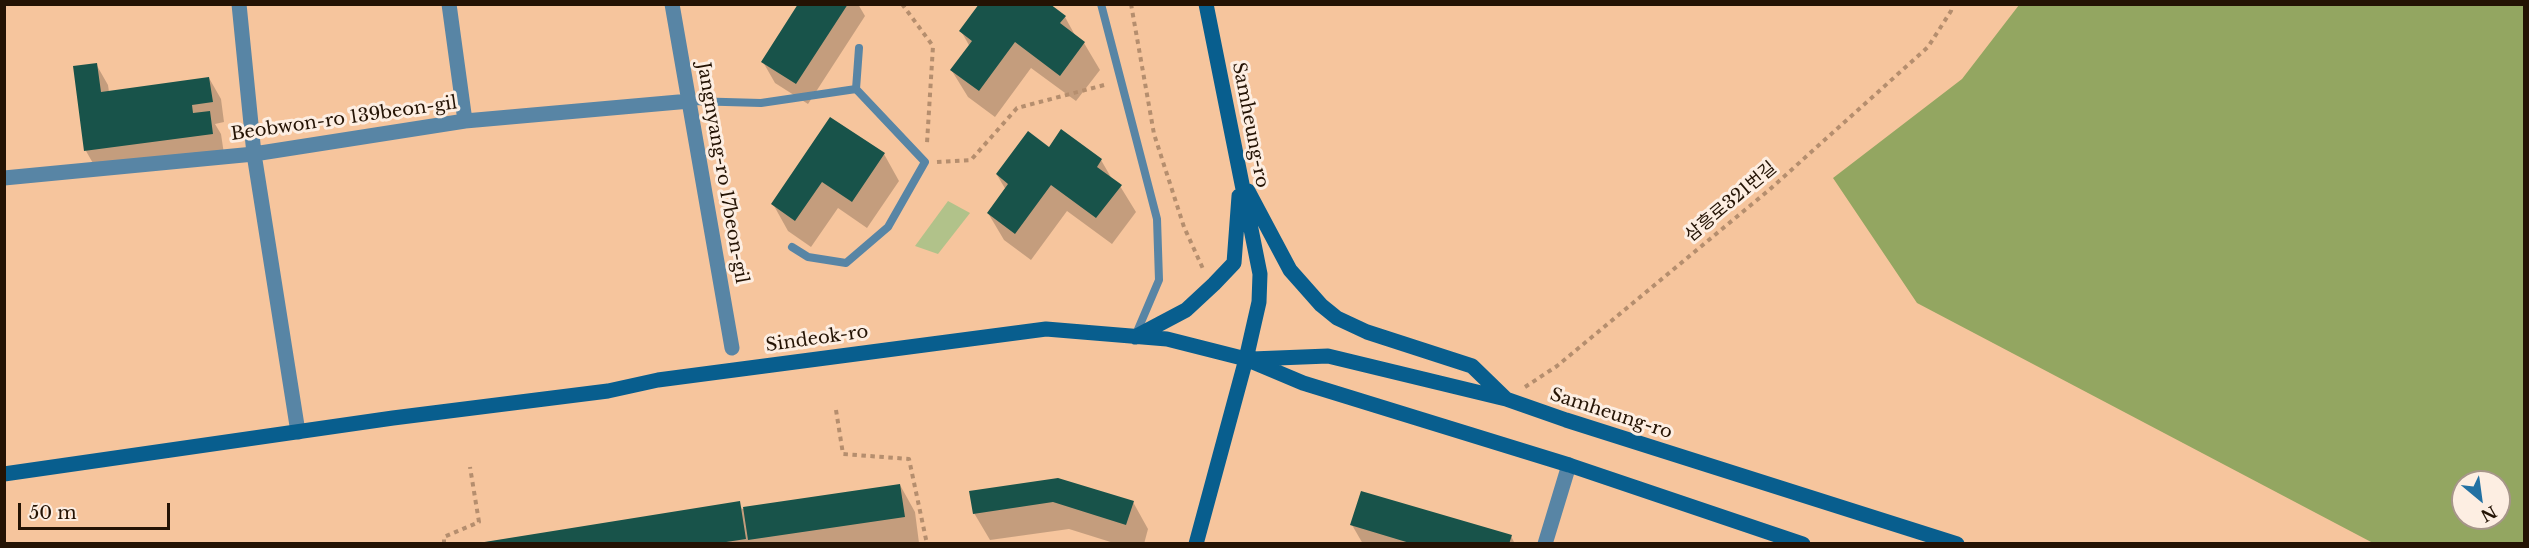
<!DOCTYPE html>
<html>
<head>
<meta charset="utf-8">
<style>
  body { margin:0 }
  #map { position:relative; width:2529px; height:548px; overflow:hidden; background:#f6c59d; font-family:"Libre Baskerville",serif }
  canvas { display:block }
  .frame { position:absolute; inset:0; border:6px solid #241304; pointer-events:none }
  .north { position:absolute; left:2451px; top:470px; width:60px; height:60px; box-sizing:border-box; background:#fdeee2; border:2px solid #a69689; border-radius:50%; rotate:151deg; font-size:16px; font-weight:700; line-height:24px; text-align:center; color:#241304 }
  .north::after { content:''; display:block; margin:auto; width:21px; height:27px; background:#2371a3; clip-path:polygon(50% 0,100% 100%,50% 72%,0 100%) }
  .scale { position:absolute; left:18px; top:503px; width:152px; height:27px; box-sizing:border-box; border:3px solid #241304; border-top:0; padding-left:8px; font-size:18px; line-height:21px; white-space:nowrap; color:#241304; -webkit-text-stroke:4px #fdeee2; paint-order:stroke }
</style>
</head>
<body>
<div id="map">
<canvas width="2529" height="548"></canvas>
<div class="frame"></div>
<div class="north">N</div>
<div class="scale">50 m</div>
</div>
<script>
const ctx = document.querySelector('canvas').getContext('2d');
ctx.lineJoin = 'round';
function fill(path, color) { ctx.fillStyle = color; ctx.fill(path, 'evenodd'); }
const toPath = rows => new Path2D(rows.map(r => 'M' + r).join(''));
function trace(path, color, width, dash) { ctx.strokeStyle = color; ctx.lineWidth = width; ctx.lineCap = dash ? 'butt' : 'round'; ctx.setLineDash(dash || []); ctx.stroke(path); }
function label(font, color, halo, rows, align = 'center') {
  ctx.font = font + ' "Libre Baskerville","Noto Sans KR",serif'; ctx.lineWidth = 6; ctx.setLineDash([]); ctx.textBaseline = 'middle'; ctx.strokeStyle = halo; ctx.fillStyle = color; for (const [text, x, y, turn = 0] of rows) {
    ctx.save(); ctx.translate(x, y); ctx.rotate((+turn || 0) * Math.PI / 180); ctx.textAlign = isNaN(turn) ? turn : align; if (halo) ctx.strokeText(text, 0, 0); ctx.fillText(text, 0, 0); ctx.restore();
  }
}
fill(toPath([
  [948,201,970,213,938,254,915,246]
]), '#b1c28a');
fill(toPath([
  [2019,5,2524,5,2524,543,2373,543,1917,303,1833,178,1962,79],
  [2463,482,2499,482,2499,518,2463,518]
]), '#93a661');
fill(toPath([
  [799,4,858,4,865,16,808,104,775,83,763,62],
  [1065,17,1076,37,1084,43,1100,70,1076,101,1031,68,995,117,968,97,952,71,970,47,961,31],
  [96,64,108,85,109,92,209,78,221,99,224,122,215,124,221,134,224,154,98,172,86,151,74,67],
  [831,119,884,154,899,181,867,228,838,208,811,247,788,231,773,204],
  [1049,149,1101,160,1112,179,1120,186,1136,212,1112,244,1067,211,1031,260,1004,240,988,213,1006,190,997,175],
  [1058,479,1133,502,1148,529,1144,544,1117,544,1069,529,990,540,974,513],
  [900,485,915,512,919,543,474,544,739,503,742,509],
  [1352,525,1511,536,1515,544,1363,544]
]), '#0003');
fill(toPath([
  [798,4,848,4,796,84,761,62],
  [979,4,1050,4,1066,16,1060,23,1085,42,1060,76,1015,42,979,91,950,70,972,41,959,31],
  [97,63,101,92,209,77,213,102,192,105,193,113,210,111,213,134,84,151,73,66],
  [830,117,885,153,852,202,822,182,795,221,771,204],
  [1061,129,1102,159,1097,167,1122,185,1096,218,1051,185,1015,234,987,213,1008,184,996,174,1028,131,1049,147],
  [1058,478,1134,501,1126,525,1053,502,973,514,969,491],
  [900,484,905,517,748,540,743,507],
  [1361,491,1512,535,1509,544,1413,544,1350,525],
  [740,501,746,539,713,544,472,544]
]), '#18534a');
trace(toPath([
  [902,4,933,46,927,143],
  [1131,4,1154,134,1184,227,1204,271],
  [937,162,971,160,1017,108,1108,84],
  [1525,387,1557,366,1769,190,1928,47,1951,11,1952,4],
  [836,410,843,454,909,459,927,544],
  [444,544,444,537,479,522,470,467]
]), '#b58e6e', 4, [4.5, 4.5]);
trace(toPath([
  [1101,4,1157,219,1159,280,1136,334],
  [856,89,859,48],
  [690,101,761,103,856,89,925,162,888,227,846,263,808,257,792,247]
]), '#5885a5', 8);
trace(toPath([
  [239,4,254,154,298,432],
  [449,4,465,121],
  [672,4,732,348],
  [4,178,254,154,465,121,690,101],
  [1545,544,1569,465]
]), '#5885a5', 15);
trace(toPath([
  [1248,191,1290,270,1321,305,1337,318,1367,332,1472,366,1506,399],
  [1135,337,1186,310,1214,284,1234,263,1239,196],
  [1252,359,1328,356,1506,399,1566,420,1957,544],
  [4,474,393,418,608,391,658,380,1046,329,1167,339,1246,359,1303,383,1569,465,1803,544],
  [1196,544,1246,359,1259,302,1260,274,1206,4]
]), '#085e8e', 15);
label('18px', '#241304', '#fdeee2', [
  ["Beobwon-ro 139beon-gil",344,119,-8],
  ["Samheung-ro",1250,125,79],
  ["Jangnyang-ro 17beon-gil",722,173,80],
  ["삼흥로321번길",1731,202,-40],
  ["Sindeok-ro",817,339,-8],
  ["Samheung-ro",1611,414,18]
]);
</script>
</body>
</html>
